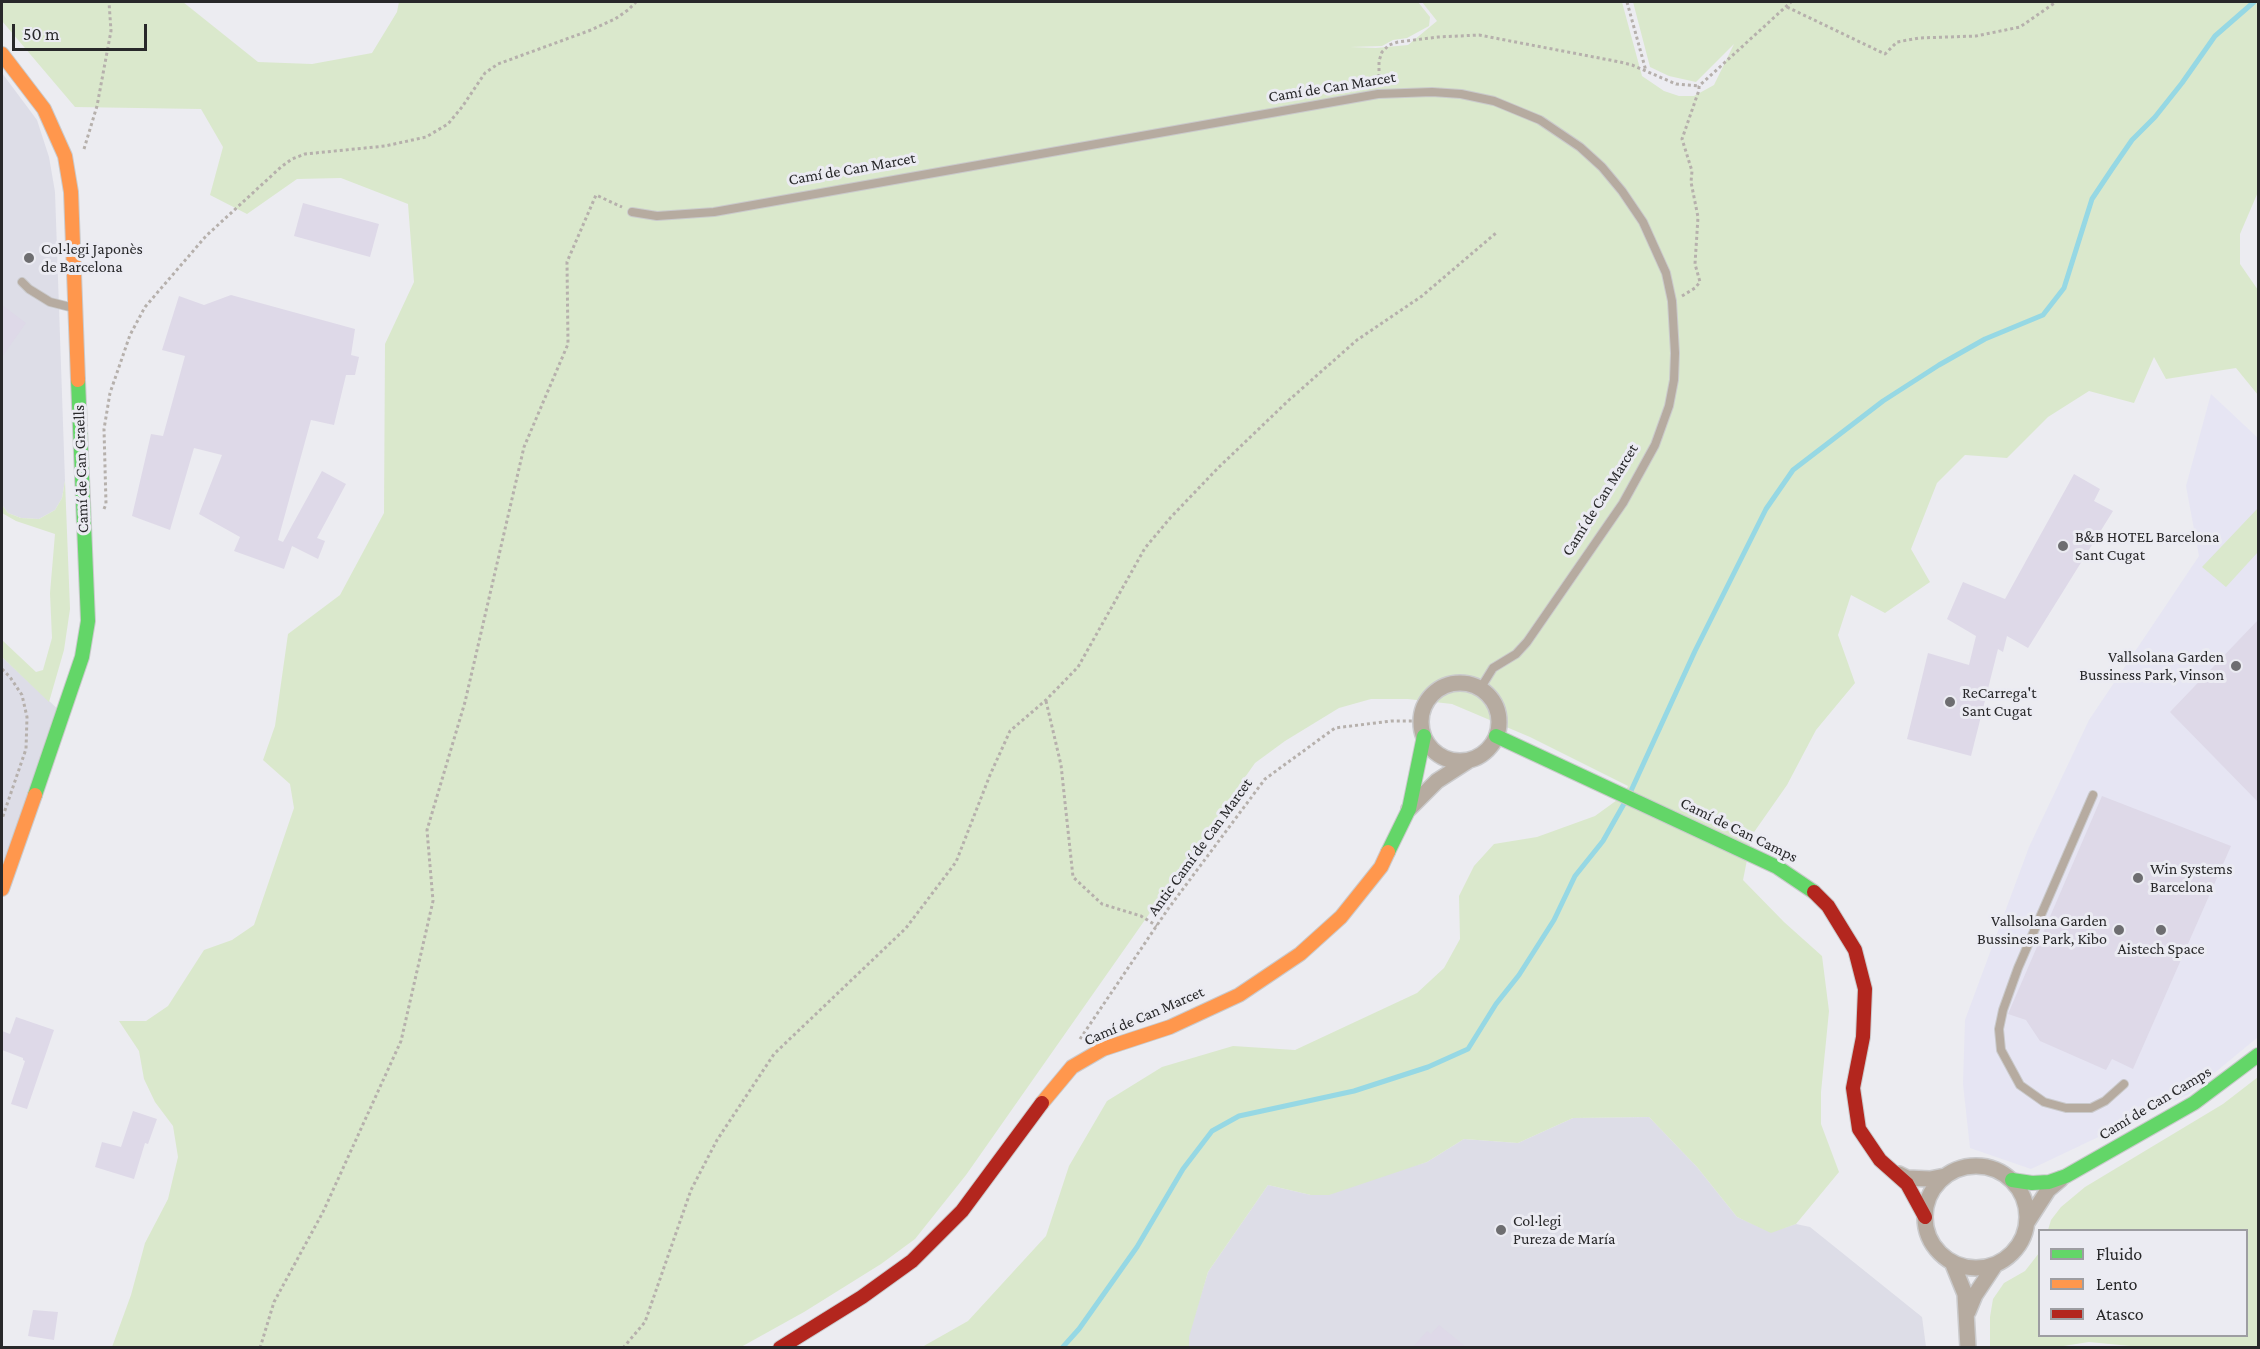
<!DOCTYPE html>
<html>
<head>
<meta charset="utf-8">
<style>
  body { margin:0 }
  #map { position:relative; width:2260px; height:1349px; overflow:hidden; background:#ececf1; font-family:"Crimson Pro",serif }
  canvas { display:block }
  .frame { position:absolute; inset:0; border:3px solid #28282a; pointer-events:none }
  .legend { position:absolute; left:2038px; top:1229px; width:210px; height:108px; box-sizing:border-box; background:#ebebf2; border:2px solid #9d9da2; margin:0; padding:8px 10px; list-style:none; font-size:18px; color:#28282a }
  .legend li { display:flex; align-items:center; gap:12px; height:30px }
  .legend b { width:30px; border:2px solid #9d9da2 }
  .scale { position:absolute; left:12px; top:24px; width:135px; height:27px; box-sizing:border-box; border:3px solid #28282a; border-top:0; padding-left:8px; font-size:18px; line-height:21px; white-space:nowrap; color:#28282a; -webkit-text-stroke:4px #ebebf2; paint-order:stroke }
</style>
</head>
<body>
<div id="map">
<canvas width="2260" height="1349"></canvas>
<div class="frame"></div>
<ul class="legend">
<li><b style="height:8px;background:#63d668"></b>Fluido</li>
<li><b style="height:8px;background:#ff974d"></b>Lento</li>
<li><b style="height:8px;background:#b3261e"></b>Atasco</li>
</ul>
<div class="scale">50 m</div>
</div>
<script>
const ctx = document.querySelector('canvas').getContext('2d');
ctx.lineJoin = 'round';
function fill(path, color) { ctx.fillStyle = color; ctx.fill(path, 'evenodd'); }
const toPath = rows => new Path2D(rows.map(r => 'M' + r).join(''));
function trace(path, color, width, dash) { ctx.strokeStyle = color; ctx.lineWidth = width; ctx.lineCap = dash ? 'butt' : 'round'; ctx.setLineDash(dash || []); ctx.stroke(path); }
function label(font, color, halo, rows, align = 'center') {
  ctx.font = font + ' "Crimson Pro",serif'; ctx.lineWidth = 6; ctx.setLineDash([]); ctx.textBaseline = 'middle'; ctx.strokeStyle = halo; ctx.fillStyle = color; for (const [text, x, y, turn = 0] of rows) {
    ctx.save(); ctx.translate(x, y); ctx.rotate((+turn || 0) * Math.PI / 180); ctx.textAlign = isNaN(turn) ? turn : align; if (halo) ctx.strokeText(text, 0, 0); ctx.fillText(text, 0, 0); ctx.restore();
  }
}
fill(toPath([
  [2211,394,2258,438,2258,1037,2189,1094,2031,1169,1970,1148,1963,1084,1965,1020,2029,847,2089,720,2199,556,2186,486]
]), '#e6e5f3');
fill(toPath([
  [2,73,37,120,49,157,55,192,65,481,62,498,55,510,39,519,21,518,8,513,2,505],
  [2,657,62,713,2,882],
  [1649,1117,1697,1167,1737,1217,1771,1232,1796,1224,1810,1227,1922,1317,1926,1347,1189,1348,1188,1337,1208,1272,1268,1185,1311,1195,1427,1162,1464,1139,1518,1143,1573,1118]
]), '#dddde7');
fill(toPath([
  [2,2,183,2,258,62,312,64,372,53,397,12,399,2,1418,2,1430,17,1429,26,1407,38,1393,40,1382,46,1350,47,1376,48,1408,45,1437,21,1422,2,1622,2,1642,76,1664,91,1679,96,1694,96,1714,85,1734,44,1696,82,1669,76,1650,67,1633,2,2258,2,2258,192,2240,234,2240,264,2258,290,2258,395,2236,368,2166,379,2154,357,2134,403,2089,391,2048,417,2007,458,1965,455,1937,483,1911,549,1930,582,1885,613,1851,595,1838,635,1855,683,1816,730,1787,785,1752,835,1743,880,1784,922,1822,956,1829,1011,1821,1092,1821,1124,1839,1172,1796,1224,1771,1233,1737,1217,1697,1167,1649,1117,1573,1118,1518,1143,1464,1139,1427,1162,1329,1195,1311,1195,1268,1185,1208,1272,1189,1337,1189,1347,922,1347,968,1321,1046,1236,1069,1166,1107,1101,1162,1067,1233,1046,1295,1050,1417,993,1444,968,1460,939,1459,896,1474,866,1494,844,1537,837,1595,816,1624,795,1628,786,1530,737,1452,704,1408,699,1371,699,1339,708,1285,741,1255,763,966,1175,915,1239,881,1264,804,1312,741,1347,112,1347,131,1295,145,1243,168,1199,178,1157,173,1126,155,1102,144,1079,139,1051,119,1021,146,1021,168,1006,204,950,232,940,254,925,294,808,290,784,263,760,275,726,288,634,340,595,384,513,385,344,414,282,408,204,341,178,297,179,247,214,210,195,223,147,201,109,75,107,2,21],
  [65,481,70,609,64,650,49,702,2,657,2,640,36,672,43,670,52,638,50,593,55,534,16,521,2,513,2,505,8,513,21,518,39,519,55,510,62,498],
  [2258,508,2258,552,2226,587,2202,567],
  [2258,1077,2258,1347,2151,1348,2089,1342,2057,1347,1990,1347,1990,1317,1993,1299,2004,1283,2025,1271,2039,1253,2040,1336,2246,1336,2246,1230,2048,1230,2051,1220,2061,1207,2085,1187,2223,1104]
]), '#dae8cc');
trace(toPath([
  [1630,793,1695,651,1766,509,1793,470,1883,401,1939,365,1985,339,2043,315,2064,288,2092,199,2112,169,2132,140,2155,117,2182,83,2215,36,2254,2],
  [1062,1348,1079,1329,1137,1247,1183,1169,1212,1131,1239,1116,1354,1091,1428,1067,1468,1049,1496,1004,1519,975,1554,920,1575,876,1603,841,1625,802]
]), '#96d8e4', 5);
fill(toPath([
  [303,203,379,224,370,257,294,236],
  [231,295,355,329,351,355,359,357,355,375,346,375,334,425,311,420,278,540,283,542,322,471,346,484,317,538,325,541,318,559,292,546,284,569,234,551,240,537,199,514,222,455,194,448,170,530,132,516,151,434,163,436,185,356,162,350,179,296,204,305],
  [2,305,26,323,2,357],
  [2074,474,2100,489,2094,501,2113,511,2028,648,2007,636,2003,652,1998,649,1971,756,1907,739,1928,653,1969,665,1976,636,1947,619,1963,582,2005,599],
  [2259,619,2259,803,2170,712],
  [2102,796,2231,846,2133,1069,2112,1059,2106,1070,2040,1041,2026,1020,2008,1014],
  [16,1017,54,1030,27,1109,11,1104,25,1061,23,1060,23,1058,2,1050,2,1031,10,1034],
  [133,1111,157,1119,148,1144,145,1143,134,1179,95,1167,102,1142,121,1147],
  [33,1310,58,1312,54,1340,28,1336],
  [1439,1325,1466,1347,1413,1347,1427,1331,1431,1334]
]), '#ded9e8');
const lane = toPath([
  [632,212,657,216,714,212,1378,94,1432,92,1461,94,1494,101,1540,120,1580,147,1602,167,1622,191,1643,222,1666,273,1672,301,1675,353,1674,380,1669,406,1655,445,1623,503,1527,642,1516,654,1493,668,1480,689],
  [22,282,29,289,50,302,74,308],
  [2093,795,2018,968,2003,1010,1999,1029,2001,1050,2020,1085,2044,1102,2066,1108,2091,1108,2105,1101,2124,1084]
]);
const street = toPath([
  '1421 722a39 39 0 1 1 78 0a39 39 0 1 1-78 0Z',
  [1409,809,1437,781,1468,761],
  '1925 1217a51 51 0 1 1 102 0a51 51 0 1 1-102 0Z',
  [1899,1174,1907,1178,1930,1179,1945,1176],
  [2028,1221,2048,1190,2061,1179],
  [1952,1262,1965,1294,1968,1348],
  [1968,1312,1975,1295,1995,1265]
]);
const fast = toPath([
  [1496,736,1777,867,1814,892],
  [35,795,82,657,88,621,78,380],
  [1388,852,1409,809,1424,736],
  [2012,1180,2032,1183,2049,1182,2066,1176,2194,1103,2258,1055]
]);
const slow = toPath([
  [2,54,44,109,65,156,71,192,78,380],
  [2,889,35,795],
  [1042,1103,1072,1067,1103,1049,1170,1027,1239,995,1300,954,1341,917,1381,867,1388,852]
]);
const jam = toPath([
  [1814,892,1828,906,1855,950,1865,989,1863,1037,1853,1088,1859,1129,1880,1160,1907,1184,1925,1217],
  [780,1348,862,1297,912,1261,962,1211,1042,1103]
]);
trace(lane, '#cacacc', 10);
trace(street, '#cacacc', 18);
trace(fast, '#cacacc', 16);
trace(slow, '#cacacc', 16);
trace(jam, '#cacacc', 16);
trace(toPath([
  [1627,2,1646,71],
  [1787,7,1885,54,1897,42,1919,38,1976,36,2020,27,2056,2],
  [1379,83,1379,61,1382,52,1389,45,1398,42,1438,37,1479,35,1620,62,1632,65,1676,84,1699,86],
  [84,149,97,106,111,31,109,2],
  [1682,296,1695,288,1700,282,1695,264,1698,217,1691,182,1692,171,1682,139,1699,90,1699,86,1791,2],
  [104,509,106,504,104,429,110,393,130,335,145,307,206,236,281,167,292,159,305,154,385,146,426,137,448,124,462,107,485,73,498,64,591,30,615,19,628,10,636,2],
  [2,669,10,677,22,695,27,717,26,749,2,819],
  [1046,701,1061,765,1073,877,1102,904,1141,916,1157,926],
  [1080,1039,1168,909,1265,779,1335,728,1391,721,1414,721],
  [260,1348,274,1302,323,1212,401,1041,433,901,427,830,465,702,524,447,568,344,567,262,596,195,622,207],
  [623,1348,645,1322,691,1190,717,1140,774,1054,906,928,956,862,990,775,1010,731,1046,700,1078,667,1145,548,1171,517,1218,468,1289,400,1357,340,1422,296,1496,233]
]), '#b6b0ac', 3, [3, 3]);
trace(lane, '#b6aba0', 8);
trace(street, '#b6aba0', 15);
trace(fast, '#63d668', 14);
trace(slow, '#ff974d', 14);
trace(jam, '#b3261e', 14);
for (const [x, y, r, color] of [
  [29,258,6,"#6d6d70"],
  [2063,546,6,"#6d6d70"],
  [2236,666,6,"#6d6d70"],
  [1950,702,6,"#6d6d70"],
  [2138,878,6,"#6d6d70"],
  [2119,930,6,"#6d6d70"],
  [2161,930,6,"#6d6d70"],
  [1501,1230,6,"#6d6d70"]
]) { const dot = new Path2D(); dot.arc(x, y, r, 0, 2 * Math.PI); ctx.fillStyle = color; ctx.fill(dot); trace(dot, '#ebebf2', 2); }
label('16px', '#28282a', '#ebebf2', [
  ["Camí de Can Marcet",1332,87,-9],
  ["Camí de Can Marcet",852,169,-10],
  ["Camí de Can Graells",81,469,-92],
  ["Camí de Can Marcet",1600,500,-58],
  ["Camí de Can Camps",1739,830,26],
  ["Antic Camí de Can Marcet",1200,847,-54],
  ["Camí de Can Marcet",1144,1016,-23],
  ["Camí de Can Camps",2155,1103,-31]
]);
label('16px', '#28282a', '#ebebf2', [
  ["Col·legi Japonès",41,249],
  ["de Barcelona",41,267],
  ["B&B HOTEL Barcelona",2075,537],
  ["Sant Cugat",2075,555],
  ["Vallsolana Garden",2224,657,"right"],
  ["Bussiness Park, Vinson",2224,675,"right"],
  ["ReCarrega't",1962,693],
  ["Sant Cugat",1962,711],
  ["Win Systems",2150,869],
  ["Barcelona",2150,887],
  ["Vallsolana Garden",2107,921,"right"],
  ["Bussiness Park, Kibo",2107,939,"right"],
  ["Aistech Space",2161,949,"center"],
  ["Col·legi",1513,1221],
  ["Pureza de María",1513,1239]
], 'left');
</script>
</body>
</html>
